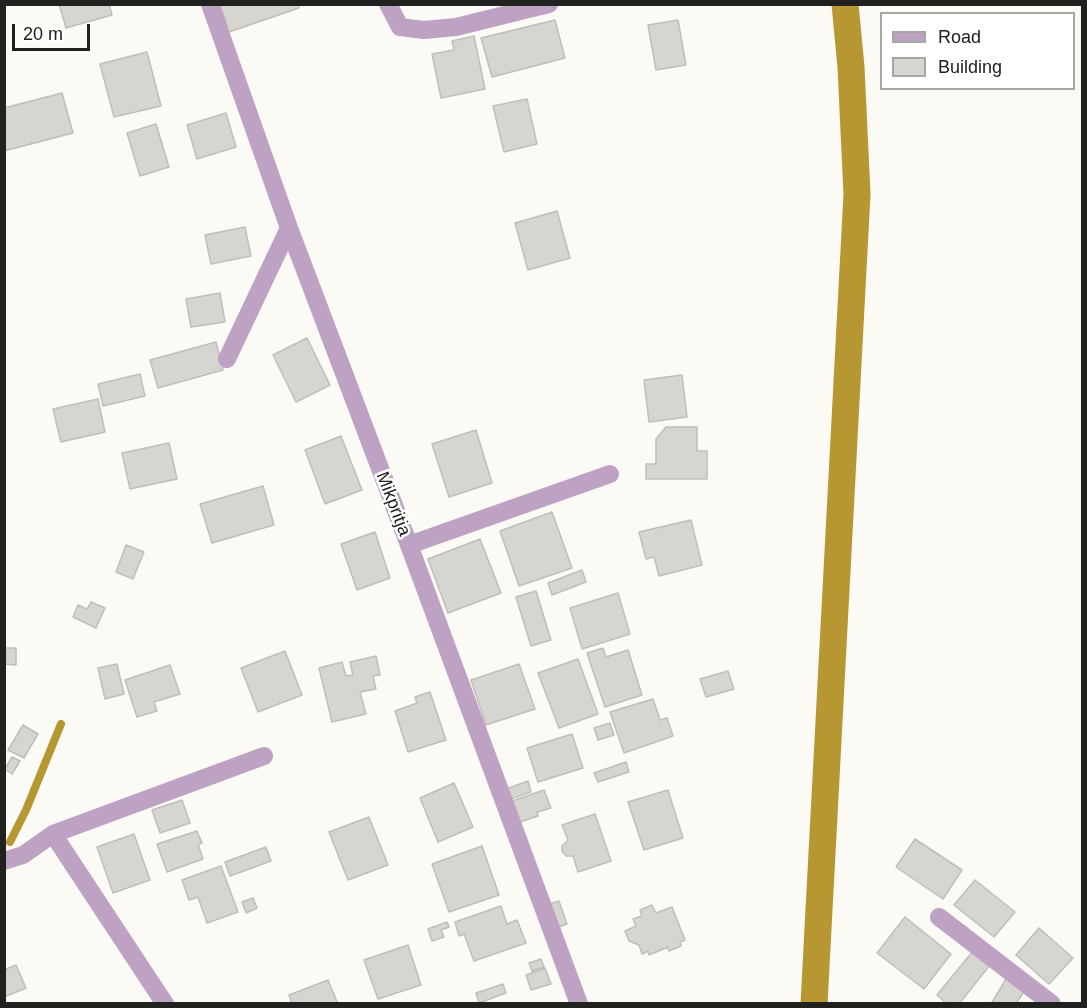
<!DOCTYPE html>
<html>
<head>
<meta charset="utf-8">
<style>
  body { margin:0 }
  #map { position:relative; width:1087px; height:1008px; overflow:hidden; background:#fcfaf5; font-family:Helvetica,sans-serif }
  canvas { display:block }
  .frame { position:absolute; inset:0; border:6px solid #21211f; pointer-events:none }
  .legend { position:absolute; left:880px; top:12px; width:195px; height:78px; box-sizing:border-box; background:#fff; border:2px solid #a6a6a5; margin:0; padding:8px 10px; list-style:none; font-size:18px; color:#21211f }
  .legend li { display:flex; align-items:center; gap:12px; height:30px }
  .legend b { width:30px; border:2px solid #a6a6a5 }
  .scale { position:absolute; left:12px; top:24px; width:78px; height:27px; box-sizing:border-box; border:3px solid #21211f; border-top:0; padding-left:8px; font-size:18px; line-height:21px; white-space:nowrap; color:#21211f; -webkit-text-stroke:4px #fff; paint-order:stroke }
</style>
</head>
<body>
<div id="map">
<canvas width="1087" height="1008"></canvas>
<div class="frame"></div>
<ul class="legend">
<li><b style="height:8px;background:#bea2c3"></b>Road</li>
<li><b style="height:16px;background:#d6d5d0"></b>Building</li>
</ul>
<div class="scale">20 m</div>
</div>
<script>
const ctx = document.querySelector('canvas').getContext('2d');
ctx.lineJoin = 'round';
const toPath = rows => new Path2D(rows.map(r => 'M' + r).join(''));
function trace(path, color, width, dash) { ctx.strokeStyle = color; ctx.lineWidth = width; ctx.lineCap = dash ? 'butt' : 'round'; ctx.setLineDash(dash || []); ctx.stroke(path); }
function fill(path, color) { ctx.fillStyle = color; ctx.fill(path, 'evenodd'); }
function label(font, color, halo, rows, align = 'center') {
  ctx.font = font + ' Helvetica,sans-serif'; ctx.lineWidth = 5; ctx.setLineDash([]); ctx.textBaseline = 'middle'; ctx.strokeStyle = halo; ctx.fillStyle = color; for (const [text, x, y, turn = 0] of rows) {
    ctx.save(); ctx.translate(x, y); ctx.rotate((+turn || 0) * Math.PI / 180); ctx.textAlign = isNaN(turn) ? turn : align; if (halo) ctx.strokeText(text, 0, 0); ctx.fillText(text, 0, 0); ctx.restore();
  }
}
trace(toPath([
  [10,842,26,810,61,724]
]), '#b79731', 8);
trace(toPath([
  [814,1004,857,194,851,67,845,4]
]), '#b79731', 27);
const building = toPath([
  [59,4,109,4,112,15,66,28,59,4],
  [220,4,298,4,299,8,229,32,220,4],
  [555,20,565,58,492,77,481,38,555,20],
  [678,20,686,65,656,70,648,25,678,20],
  [474,36,485,89,441,98,432,54,454,50,452,41,474,36],
  [147,52,161,106,114,117,100,64,147,52],
  [62,93,73,133,4,151,4,108,62,93],
  [527,99,537,144,504,152,493,106,527,99],
  [226,113,236,147,197,159,187,125,226,113],
  [156,124,169,167,140,176,127,133,156,124],
  [557,211,570,258,528,270,515,223,557,211],
  [245,227,251,256,211,264,205,235,245,227],
  [220,293,225,322,191,327,186,299,220,293],
  [307,338,330,385,296,402,273,355,307,338],
  [216,342,223,370,158,388,150,360,216,342],
  [140,374,145,396,103,406,98,384,140,374],
  [682,375,687,417,649,422,644,380,682,375],
  [98,399,105,432,61,442,53,409,98,399],
  [666,427,697,427,697,451,707,451,707,479,646,479,646,464,656,464,656,439,666,427],
  [476,430,492,483,449,497,432,444,476,430],
  [341,436,362,490,325,504,305,450,341,436],
  [169,443,177,479,130,489,122,453,169,443],
  [263,486,274,525,212,543,200,504,263,486],
  [552,512,572,568,519,586,500,531,552,512],
  [691,520,702,565,659,576,654,557,646,559,639,532,691,520],
  [375,532,390,578,357,590,341,544,375,532],
  [480,539,501,593,448,613,428,559,480,539],
  [126,545,144,552,133,579,116,572,126,545],
  [582,570,586,582,552,595,548,583,582,570],
  [536,591,551,640,531,646,516,597,536,591],
  [618,593,630,634,582,649,570,608,618,593],
  [91,602,105,608,96,628,73,617,78,605,87,609,91,602],
  [4,648,16,648,16,665,4,664,4,648],
  [603,648,606,657,628,650,642,695,605,707,587,653,603,648],
  [285,651,302,695,258,712,241,668,285,651],
  [376,656,380,675,373,676,376,689,360,692,366,714,332,722,319,668,342,662,346,676,353,675,350,662,376,656],
  [578,659,598,714,559,728,538,673,578,659],
  [117,664,124,694,105,699,98,668,117,664],
  [519,664,535,709,486,725,471,680,519,664],
  [170,665,180,694,154,702,157,711,137,717,125,680,170,665],
  [728,671,734,689,706,697,700,679,728,671],
  [430,692,446,740,408,752,395,711,417,703,415,697,430,692],
  [653,699,660,720,667,718,673,736,624,753,610,712,653,699],
  [610,723,614,735,598,740,594,728,610,723],
  [23,725,38,734,24,758,8,750,23,725],
  [572,734,583,768,538,782,527,748,572,734],
  [12,757,20,761,12,774,5,769,12,757],
  [626,762,629,772,598,782,594,773,626,762],
  [528,781,531,792,510,799,506,789,528,781],
  [454,783,473,827,438,842,420,798,454,783],
  [544,790,551,808,537,812,538,816,517,823,509,802,544,790],
  [668,790,683,838,644,850,628,802,668,790],
  [182,800,190,823,160,833,152,810,182,800],
  [595,814,611,861,578,872,573,856,566,856,562,851,562,846,568,840,562,825,595,814],
  [369,817,388,865,348,880,329,832,369,817],
  [197,831,202,843,198,844,203,859,167,872,157,844,197,831],
  [134,834,150,880,113,893,97,847,134,834],
  [915,839,962,870,943,899,896,867,915,839],
  [482,846,499,895,449,912,432,864,482,846],
  [266,847,271,861,230,876,225,862,266,847],
  [221,866,238,912,207,923,198,897,189,900,182,880,221,866],
  [975,880,1015,912,994,937,954,905,975,880],
  [253,898,257,908,246,913,242,902,253,898],
  [559,901,567,924,554,929,546,905,559,901],
  [652,905,656,913,672,907,685,940,680,942,681,946,669,951,668,947,649,955,648,951,642,954,639,945,629,941,625,931,636,926,633,919,642,916,640,910,652,905],
  [501,906,507,924,517,920,526,943,474,961,464,934,459,936,455,922,501,906],
  [905,917,951,954,924,989,877,953,905,917],
  [447,922,449,927,441,930,444,937,432,941,428,929,447,922],
  [1039,928,1073,958,1049,984,1016,955,1039,928],
  [408,945,421,985,378,999,364,960,408,945],
  [973,951,990,965,959,1004,947,1004,937,995,973,951],
  [541,959,544,967,532,971,529,963,541,959],
  [16,965,26,988,4,997,4,970,16,965],
  [545,968,551,984,531,990,526,975,545,968],
  [1006,979,1024,991,1016,1004,991,1004,1006,979],
  [328,980,338,1004,292,1004,289,995,328,980],
  [503,984,506,993,479,1003,476,993,503,984]
]);
fill(building, '#d6d5d0');
trace(building, '#c0beb9', 1.5);
trace(toPath([
  [210,4,289,228,409,545,579,1004],
  [388,4,400,27,424,30,456,27,549,4],
  [227,359,289,228],
  [409,545,610,474],
  [53,834,165,1004],
  [4,861,23,855,53,834,264,756],
  [939,917,1052,1004]
]), '#bea2c3', 18);
label('18px', '#21211f', '#fff', [
  ["Mikpritja",393,504,69]
]);
</script>
</body>
</html>
